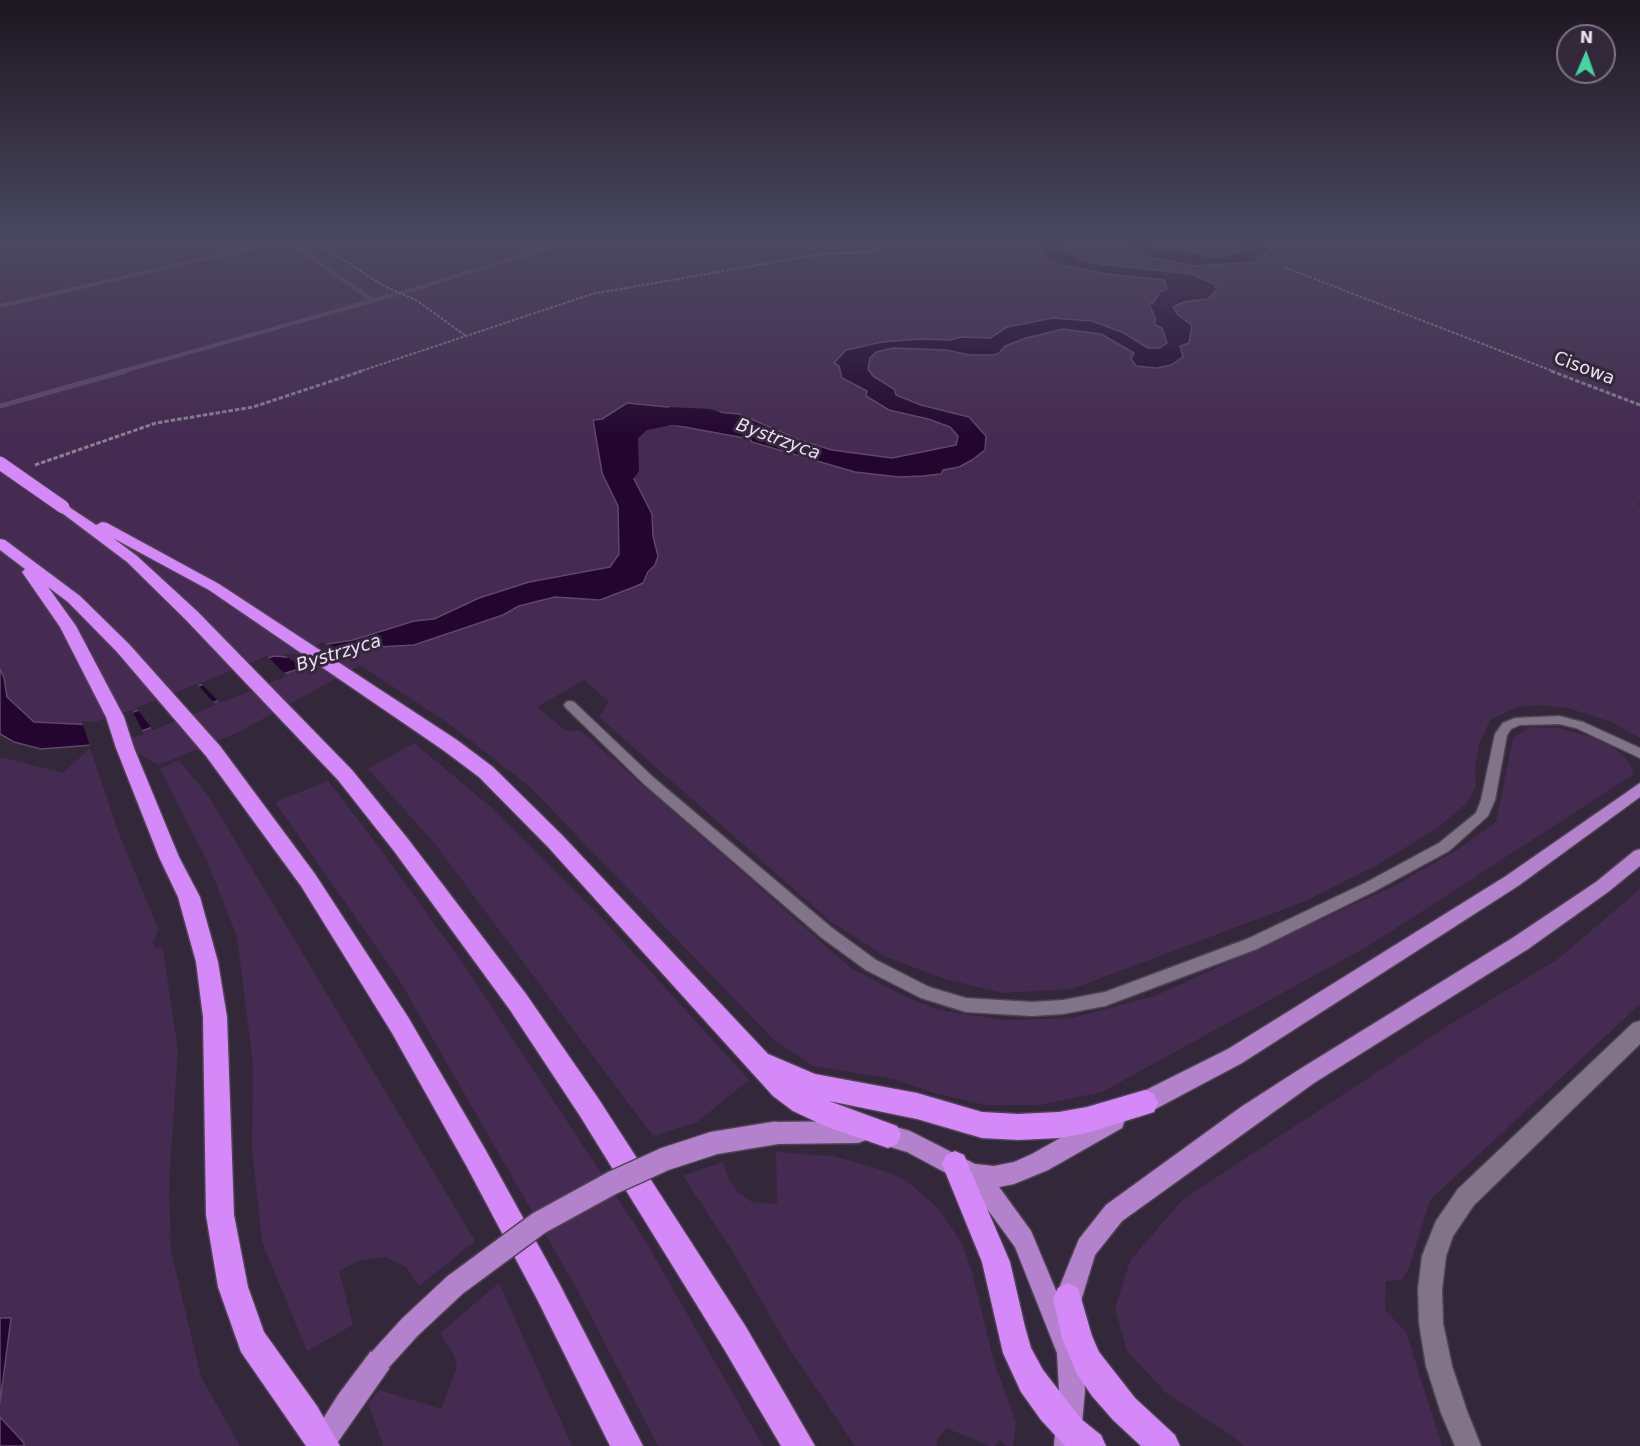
<!DOCTYPE html>
<html>
<head>
<meta charset="utf-8">
<style>
  body { margin:0 }
  #map { position:relative; width:1640px; height:1446px; overflow:hidden; background:#332839; font-family:"DejaVu Sans",sans-serif }
  canvas { display:block }
  .north { position:absolute; left:1556px; top:24px; width:60px; height:60px; box-sizing:border-box; background:#332839; border:2px solid #7d7381; border-radius:50%; rotate:2deg; font-size:16px; font-weight:700; line-height:24px; text-align:center; color:#ebe3ee }
  .north::after { content:''; display:block; margin:auto; width:21px; height:27px; background:#44d49f; clip-path:polygon(50% 0,100% 100%,50% 72%,0 100%) }
</style>
</head>
<body>
<div id="map">
<canvas width="1640" height="1446"></canvas>
<div class="north">N</div>
</div>
<script>
const ctx = document.querySelector('canvas').getContext('2d');
ctx.lineJoin = 'round';
function fill(path, color) { ctx.fillStyle = color; ctx.fill(path, 'evenodd'); }
const toPath = rows => new Path2D(rows.map(r => 'M' + r).join(''));
function trace(path, color, width, dash) { ctx.strokeStyle = color; ctx.lineWidth = width; ctx.lineCap = dash ? 'butt' : 'round'; ctx.setLineDash(dash || []); ctx.stroke(path); }
function label(font, color, halo, rows, align = 'center') {
  ctx.font = font + ' "DejaVu Sans",sans-serif'; ctx.lineWidth = 6; ctx.setLineDash([]); ctx.textBaseline = 'middle'; ctx.strokeStyle = halo; ctx.fillStyle = color; for (const [text, x, y, turn = 0] of rows) {
    ctx.save(); ctx.translate(x, y); ctx.rotate((+turn || 0) * Math.PI / 180); ctx.textAlign = isNaN(turn) ? turn : align; if (halo) ctx.strokeText(text, 0, 0); ctx.fillText(text, 0, 0); ctx.restore();
  }
}
fill(toPath([
  [0,239,1640,239,1640,502,1637,504,1640,506,1640,738,1611,722,1568,708,1538,705,1517,707,1490,720,1479,745,1475,767,1476,786,1467,803,1437,828,1379,864,1303,902,1072,989,1002,993,945,979,886,957,830,921,599,717,609,702,584,680,537,707,565,730,581,731,851,968,902,995,939,1010,1004,1020,1072,1018,1155,996,1398,884,1463,846,1496,822,1513,738,1530,727,1557,728,1592,737,1610,745,1622,755,1630,764,1634,774,1370,945,1102,1092,1039,1105,985,1105,931,1092,894,1079,813,1066,773,1039,529,786,448,723,360,665,241,731,159,765,114,741,170,721,277,676,320,662,378,647,414,645,503,616,519,606,555,597,600,600,634,587,643,583,655,565,618,544,619,554,610,567,529,582,479,598,434,619,414,621,353,640,322,645,299,658,205,684,95,725,34,722,7,697,4,678,0,669],
  [414,743,491,807,599,915,749,1080,697,1122,653,1136,435,844,368,769],
  [90,748,122,842,159,930,153,941,155,948,163,949,178,1051,169,1182,171,1251,201,1377,240,1446,0,1446,0,757,63,773],
  [179,760,209,797,475,1241,419,1286,406,1267,385,1257,361,1260,339,1271,353,1325,307,1351,262,1242,252,1147,253,1065,237,937,208,863,160,769],
  [328,781,373,839,464,965,643,1237,763,1446,658,1446,578,1291,398,978,275,802],
  [1640,889,1640,1004,1430,1200,1408,1271,1401,1280,1386,1281,1385,1310,1406,1332,1442,1446,1244,1446,1234,1437,1166,1393,1127,1351,1115,1308,1130,1261,1182,1200,1449,1025,1558,959],
  [776,1152,833,1156,873,1167,904,1179,937,1207,962,1243,972,1272,994,1362,1016,1422,1013,1446,1007,1446,1000,1440,995,1446,990,1446,946,1428,937,1439,937,1446,855,1446,787,1345,733,1252,683,1176,723,1162,728,1178,738,1192,752,1202,777,1204],
  [499,1283,572,1446,383,1446,368,1403,380,1390,441,1409,457,1367,453,1353,440,1333]
]), '#452a51');
const water = toPath([
  [1043,239,1092,239,1088,242,1067,242,1064,248,1078,259,1092,263,1192,274,1214,284,1217,290,1208,299,1183,302,1173,307,1178,315,1192,325,1189,343,1180,346,1183,357,1171,365,1157,368,1136,366,1131,359,1134,353,1101,334,1063,329,1026,338,1005,346,999,353,993,355,969,355,947,350,893,348,876,352,870,358,868,369,873,376,894,389,896,395,921,405,969,417,986,436,985,450,972,460,959,467,943,470,941,474,923,476,899,477,855,472,752,442,750,439,646,420,628,441,632,445,632,475,652,514,653,536,658,556,655,565,648,572,643,583,634,587,600,600,555,597,519,606,503,615,414,645,378,647,320,662,277,676,169,721,106,744,41,749,14,742,0,734,0,669,4,678,7,697,34,722,95,725,126,715,274,656,299,658,322,645,353,640,414,621,434,619,479,598,529,582,610,567,619,554,618,506,602,473,593,420,602,419,627,403,739,414,800,440,832,450,892,458,956,445,958,436,950,427,928,419,889,410,866,396,867,391,842,378,839,366,834,363,846,350,882,342,919,339,951,340,960,337,990,338,1007,327,1053,318,1092,321,1122,332,1148,348,1160,348,1167,343,1162,328,1155,325,1155,317,1149,304,1153,303,1160,292,1167,289,1164,280,1106,274,1058,264,1043,254,1042,248,1039,246,1043,243,1043,239],
  [1111,239,1133,239,1143,244,1178,248,1204,256,1223,256,1245,249,1243,246,1208,239,1245,239,1259,242,1271,249,1265,255,1256,258,1257,262,1195,266,1152,258,1148,254,1111,239],
  [0,1318,11,1318,0,1403,0,1318],
  [0,1417,24,1443,24,1446,0,1446,0,1417]
]);
fill(water, '#23052f');
trace(water, '#5f4868', 1.5);
fill(toPath([
  [323,642,348,658,306,670,283,654,299,655],
  [267,656,287,676,220,703,201,683],
  [197,684,216,705,153,730,136,708],
  [132,710,144,734,107,747,91,750,82,721,95,722]
]), '#332839');
trace(toPath([
  [284,239,374,301],
  [0,306,285,240],
  [120,372,414,289,577,239]
]), '#5f4868', 4);
trace(toPath([
  [0,406,125,371]
]), '#5f4868', 5);
fill(toPath([
  [671,407,710,409,720,412,725,418,720,424,710,427,671,425,647,430,638,438,639,471,634,478,623,480,612,478,607,471,608,435,612,429,627,418,671,407]
]), '#23052f');
const service = toPath([
  [570,701,574,702,654,778,832,928,876,960,929,987,966,998,1032,1002,1063,1000,1105,992,1247,939,1365,883,1439,843,1476,813,1481,800,1495,734,1503,723,1515,718,1559,716,1583,722,1640,748,1640,758,1576,728,1559,724,1520,725,1511,729,1507,735,1495,800,1488,816,1449,851,1375,891,1257,949,1105,1006,1063,1014,1032,1016,966,1012,921,998,866,970,822,938,644,784,566,708,564,705,566,702,570,701]
]);
const minor = toPath([
  [1640,1021,1640,1044,1474,1205,1453,1236,1446,1256,1442,1289,1443,1323,1452,1366,1467,1411,1481,1446,1455,1446,1441,1413,1426,1366,1419,1323,1418,1289,1422,1256,1436,1221,1458,1189,1633,1023,1640,1021]
]);
const primary = toPath([
  [1640,783,1640,797,1518,886,1242,1063,1146,1114,1138,1117,1130,1114,1127,1106,1130,1098,1228,1049,1506,876,1640,783],
  [1640,849,1640,866,1608,892,1528,949,1314,1083,1122,1221,1095,1255,1077,1314,1067,1317,1070,1323,1078,1326,1081,1335,1085,1390,1080,1446,1054,1446,1059,1390,1057,1353,1015,1247,982,1202,961,1181,907,1152,874,1142,871,1134,874,1126,882,1123,910,1131,975,1164,994,1166,1014,1162,1032,1154,1106,1112,1114,1109,1122,1112,1125,1120,1122,1128,1048,1170,1014,1184,999,1187,1031,1231,1057,1293,1079,1239,1106,1205,1241,1107,1300,1069,1514,937,1596,882,1634,851,1640,849],
  [858,1121,866,1124,869,1132,866,1140,858,1143,775,1144,767,1141,764,1133,767,1125,775,1122,858,1121],
  [380,1347,389,1351,393,1360,389,1369,335,1446,306,1446,338,1395,371,1351,380,1347]
]);
const motorway = toPath([
  [63,503,96,525,102,522,107,523,219,584,457,740,493,767,562,835,768,1054,815,1074,917,1093,982,1112,1018,1114,1059,1112,1087,1107,1145,1090,1154,1094,1158,1103,1154,1112,1087,1133,1059,1138,1018,1140,982,1138,917,1119,829,1101,897,1126,901,1135,897,1144,888,1148,825,1126,793,1111,773,1096,548,847,479,777,443,750,209,590,113,538,137,556,198,612,352,770,408,839,526,994,598,1098,746,1327,815,1446,781,1446,724,1349,580,1116,510,1010,394,851,338,780,186,620,127,562,58,510,56,507,58,504,63,503],
  [0,539,5,540,80,596,129,644,220,746,315,874,408,1017,485,1149,558,1281,643,1446,610,1446,538,1301,467,1167,392,1033,301,886,206,756,117,652,68,602,48,587,76,626,124,717,134,748,179,857,200,897,218,962,227,1017,234,1215,248,1287,264,1332,317,1406,340,1446,306,1446,241,1352,218,1287,206,1215,203,1017,196,962,178,897,159,857,116,748,106,717,60,627,22,572,25,569,0,550,0,539],
  [955,1151,964,1155,1010,1262,1025,1327,1031,1348,1043,1370,1081,1419,1101,1435,1106,1446,1065,1446,1041,1420,1021,1392,1003,1353,982,1262,942,1164,946,1155,955,1151],
  [1068,1283,1078,1288,1092,1336,1099,1352,1135,1398,1175,1435,1180,1446,1141,1446,1113,1420,1092,1396,1077,1374,1062,1338,1053,1298,1058,1288,1068,1283]
]);
trace(service, '#4d4351', 3);
trace(minor, '#4d4351', 3);
trace(primary, '#4d4351', 3);
trace(motorway, '#4d4351', 3);
trace(toPath([
  [310,239,386,287,416,300,466,336],
  [1284,267,1555,372],
  [358,372,592,294,821,254,872,252,885,245,888,239]
]), '#8a818f', 2, [3, 1.5]);
trace(toPath([
  [1551,371,1640,405],
  [35,465,156,423,253,407,362,371]
]), '#8a818f', 3, [4.5, 2]);
fill(service, '#827488');
fill(minor, '#827488');
fill(primary, '#b481cc');
fill(motorway, '#d589f9');
const primaryBridge = toPath([
  [380,1360,410,1327,455,1285,539,1223,612,1183,665,1159,714,1143,775,1133]
]);
const motorwayBridge = toPath([
  [0,463,63,507]
]);
trace(primaryBridge, '#4d4351', 26, []);
trace(motorwayBridge, '#4d4351', 15, []);
trace(primaryBridge, '#b481cc', 23);
trace(motorwayBridge, '#d589f9', 13);
const sky = ctx.createLinearGradient(0, 0, 0, 441);
sky.addColorStop(0, '#1c161f');
sky.addColorStop(0.54, '#4a485f');
sky.addColorStop(1, '#4a485f00');
ctx.fillStyle = sky;
ctx.fillRect(0, 0, 1640, 441);
label('18px', '#ebe3ee', '#332839', [
  ["Cisowa",1584,369,21]
]);
label('italic 18px', '#efdbf9', '#332839', [
  ["Bystrzyca",778,440,20],
  ["Bystrzyca",339,654,-17]
]);
</script>
</body>
</html>
